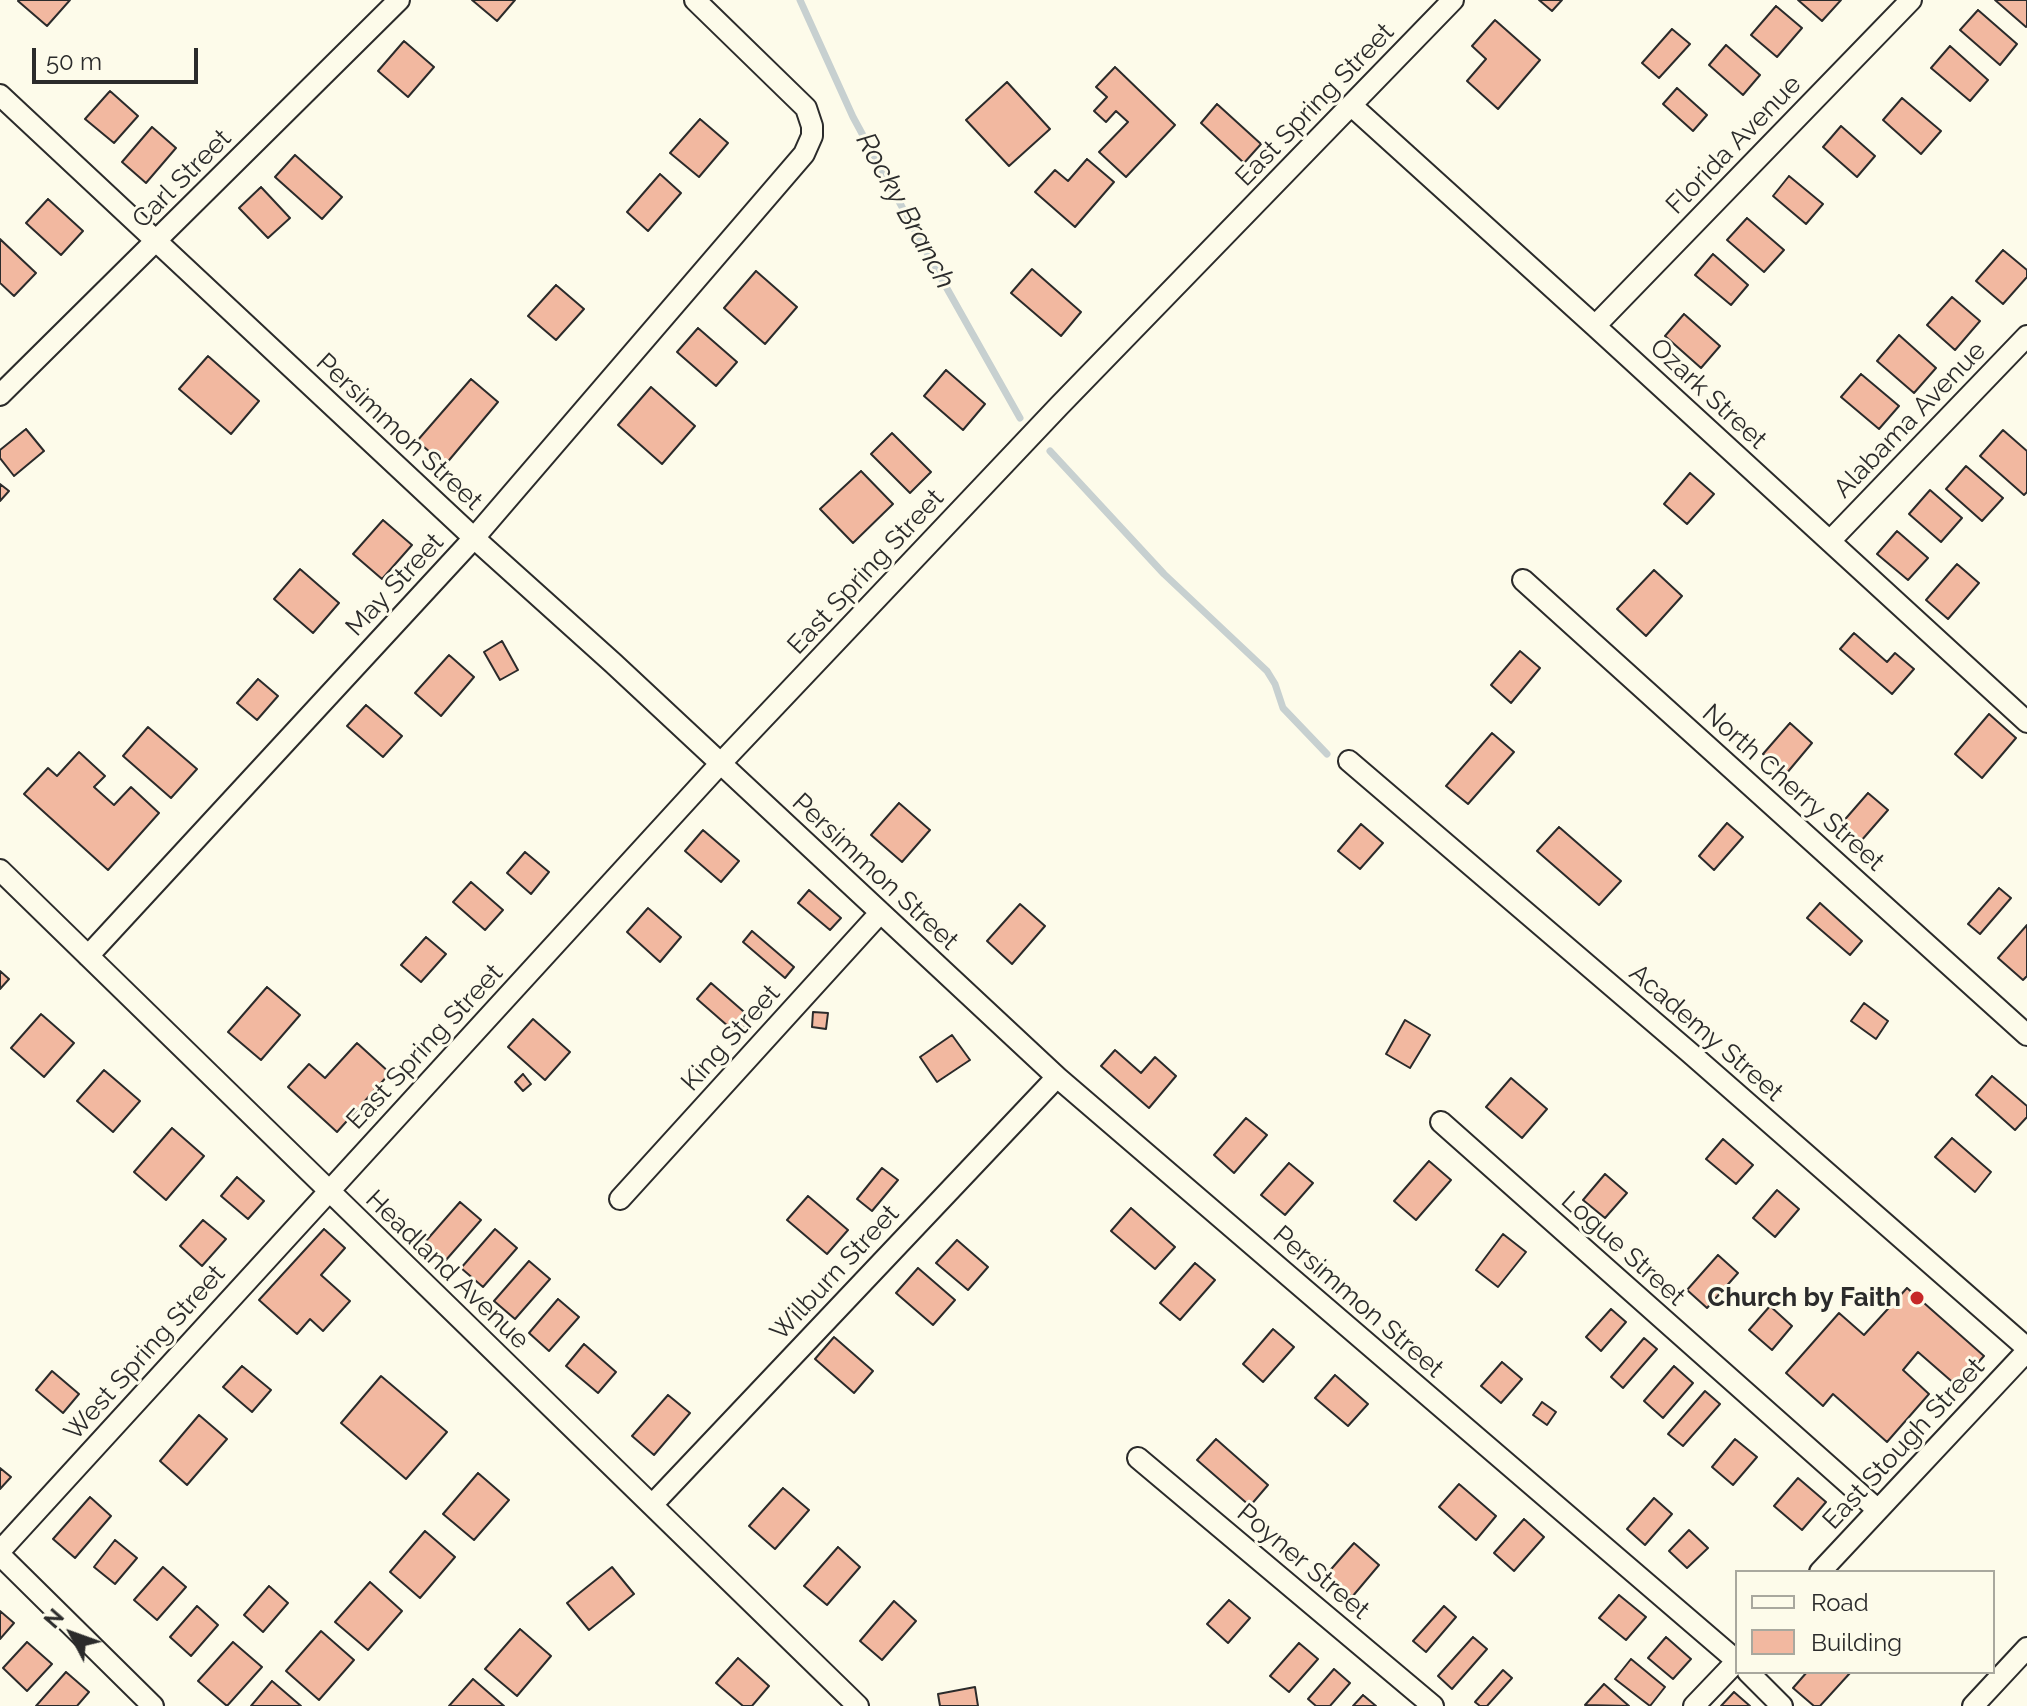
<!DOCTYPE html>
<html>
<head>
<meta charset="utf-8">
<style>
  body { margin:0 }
  #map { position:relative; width:2027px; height:1706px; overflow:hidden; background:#fdfbea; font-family:Raleway,sans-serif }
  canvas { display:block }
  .legend { position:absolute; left:1735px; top:1570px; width:260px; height:104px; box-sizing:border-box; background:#fdfbea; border:2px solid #a9a89e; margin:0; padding:10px 14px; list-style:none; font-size:24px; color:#2b2b2b }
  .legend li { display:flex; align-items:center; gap:16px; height:40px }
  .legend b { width:40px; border:2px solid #a9a89e }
  .north { position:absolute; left:32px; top:1594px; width:80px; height:80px; -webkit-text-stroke:6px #fdfbea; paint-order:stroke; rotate:311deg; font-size:22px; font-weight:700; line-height:32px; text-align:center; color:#2b2b2b }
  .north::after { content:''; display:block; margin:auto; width:28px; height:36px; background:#2b2b2b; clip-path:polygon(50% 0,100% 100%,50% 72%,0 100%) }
  .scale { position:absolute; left:32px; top:48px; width:166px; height:36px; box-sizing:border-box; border:4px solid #2b2b2b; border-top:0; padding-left:10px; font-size:24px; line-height:28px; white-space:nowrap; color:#2b2b2b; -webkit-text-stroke:6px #fdfbea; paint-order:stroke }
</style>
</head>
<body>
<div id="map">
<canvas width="2027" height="1706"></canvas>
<ul class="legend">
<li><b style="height:10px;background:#fdfbea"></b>Road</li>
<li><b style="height:22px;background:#f2b8a0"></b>Building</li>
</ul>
<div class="north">N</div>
<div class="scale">50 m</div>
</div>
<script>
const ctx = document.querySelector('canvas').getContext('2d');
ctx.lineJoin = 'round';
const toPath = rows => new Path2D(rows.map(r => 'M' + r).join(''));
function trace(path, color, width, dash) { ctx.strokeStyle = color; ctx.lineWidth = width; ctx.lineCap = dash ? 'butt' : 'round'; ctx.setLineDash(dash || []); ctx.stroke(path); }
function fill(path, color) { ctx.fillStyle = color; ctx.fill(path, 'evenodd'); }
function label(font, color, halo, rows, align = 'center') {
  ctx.font = font + ' Raleway,sans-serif'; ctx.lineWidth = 6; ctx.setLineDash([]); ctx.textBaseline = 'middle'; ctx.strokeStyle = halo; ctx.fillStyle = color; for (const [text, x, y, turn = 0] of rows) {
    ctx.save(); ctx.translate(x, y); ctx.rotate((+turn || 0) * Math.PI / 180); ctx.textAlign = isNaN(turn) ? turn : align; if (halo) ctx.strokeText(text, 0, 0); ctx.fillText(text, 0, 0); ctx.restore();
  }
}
trace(toPath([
  [800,0,853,117,932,262,1020,418],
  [1050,451,1164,574,1267,671,1275,684,1283,708,1327,754]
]), '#c7d0d0', 7);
const building = toPath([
  [19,0,70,0,47,26,18,1,19,0],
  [472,0,515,0,497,21,472,0],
  [1539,0,1562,0,1552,11,1539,0],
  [1798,0,1841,0,1822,21,1798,0],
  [1995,0,2027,0,2027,26,2026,27,1995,0],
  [1776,6,1802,28,1777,57,1751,35,1776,6],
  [1978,10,2017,44,2000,65,1960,30,1978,10],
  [1495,20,1540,60,1498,109,1467,81,1486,59,1472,46,1495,20],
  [1672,29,1690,44,1659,78,1642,63,1672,29],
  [404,41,434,67,408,97,378,71,404,41],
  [1726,45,1760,75,1743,95,1709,65,1726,45],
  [1950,46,1988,80,1970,101,1931,68,1950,46],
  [1115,67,1175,125,1126,177,1099,152,1128,122,1116,111,1106,122,1094,111,1107,97,1096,87,1115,67],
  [1007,82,1050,129,1009,166,966,120,1007,82],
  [1677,88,1707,115,1693,131,1663,104,1677,88],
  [110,91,138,116,114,143,85,119,110,91],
  [1902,98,1941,131,1921,154,1883,120,1902,98],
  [1217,104,1261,144,1244,163,1201,123,1217,104],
  [700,119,728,143,699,177,670,153,700,119],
  [1841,126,1875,156,1857,177,1823,147,1841,126],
  [152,127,176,148,146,183,122,162,152,127],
  [295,155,342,197,322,219,275,177,295,155],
  [1087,159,1114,182,1075,227,1035,192,1055,170,1068,181,1087,159],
  [660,174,681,193,648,231,627,212,660,174],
  [1789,176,1823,204,1806,224,1773,196,1789,176],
  [261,187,290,218,268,238,239,208,261,187],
  [48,199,83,231,61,255,26,223,48,199],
  [1747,218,1784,250,1764,272,1727,240,1747,218],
  [0,239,36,273,14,296,0,283,0,239],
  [2003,250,2027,270,2027,277,2003,304,1976,281,2003,250],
  [1713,254,1748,285,1731,305,1695,275,1713,254],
  [1032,269,1081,312,1061,336,1011,293,1032,269],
  [756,271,797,307,765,344,724,308,756,271],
  [556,285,584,309,556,340,528,316,556,285],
  [1952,297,1980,321,1955,350,1927,325,1952,297],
  [1684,314,1720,346,1701,368,1665,336,1684,314],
  [698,328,737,362,716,386,677,352,698,328],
  [1899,335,1936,368,1914,393,1877,361,1899,335],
  [208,356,259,401,231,434,179,389,208,356],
  [946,370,985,404,963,430,924,396,946,370],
  [1861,374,1899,406,1879,429,1841,397,1861,374],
  [471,379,498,402,445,465,417,441,471,379],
  [651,387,695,426,662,464,618,425,651,387],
  [26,429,44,451,14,476,0,458,0,450,26,429],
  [2003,430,2027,451,2027,492,2024,495,1980,456,2003,430],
  [892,433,931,472,910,493,871,454,892,433],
  [1966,466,2003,498,1982,521,1946,489,1966,466],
  [861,471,893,504,853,543,820,509,861,471],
  [1690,473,1714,494,1687,524,1664,504,1690,473],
  [0,484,9,491,0,501,0,484],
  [1930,490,1962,518,1941,542,1909,514,1930,490],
  [383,520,412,545,382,579,353,554,383,520],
  [1897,531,1928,558,1908,580,1877,554,1897,531],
  [1957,564,1979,583,1948,619,1926,600,1957,564],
  [300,569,339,603,313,633,274,599,300,569],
  [1654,570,1682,596,1646,636,1617,609,1654,570],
  [1854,633,1887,662,1895,653,1914,669,1892,694,1840,649,1854,633],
  [502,641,518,670,500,680,484,652,502,641],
  [1520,651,1540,668,1511,703,1491,685,1520,651],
  [449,655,474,677,441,716,415,693,449,655],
  [258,679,278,696,257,720,237,703,258,679],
  [366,705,402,736,383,757,347,726,366,705],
  [1989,714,2016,738,1982,778,1955,754,1989,714],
  [1790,723,1812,743,1786,774,1763,754,1790,723],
  [148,727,197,769,171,798,123,756,148,727],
  [1492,733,1514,752,1468,804,1446,786,1492,733],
  [79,752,105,776,94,787,114,805,131,787,159,813,108,870,24,794,48,768,57,776,79,752],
  [1868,793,1888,810,1861,841,1841,824,1868,793],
  [899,803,930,830,902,862,871,835,899,803],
  [1727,823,1743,837,1714,870,1699,856,1727,823],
  [1361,824,1383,843,1360,869,1338,851,1361,824],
  [1559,827,1621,881,1599,905,1537,851,1559,827],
  [703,830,739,861,721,882,685,851,703,830],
  [525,852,549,872,531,894,507,873,525,852],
  [471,882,503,910,485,930,453,902,471,882],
  [1999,888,2011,898,1980,934,1968,924,1999,888],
  [809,890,841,918,830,930,798,903,809,890],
  [1820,903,1862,941,1850,955,1807,918,1820,903],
  [1020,904,1045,926,1012,964,987,941,1020,904],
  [648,908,681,937,660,962,627,932,648,908],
  [2027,925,2027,976,2023,980,1998,958,2027,925],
  [752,931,794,967,785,978,743,942,752,931],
  [426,937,446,954,421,982,401,965,426,937],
  [0,971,9,979,0,989,0,971],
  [711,983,751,1018,737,1034,697,999,711,983],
  [267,987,300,1015,261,1060,228,1032,267,987],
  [1864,1003,1888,1021,1876,1039,1851,1021,1864,1003],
  [813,1012,828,1013,826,1029,812,1027,813,1012],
  [41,1014,74,1043,44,1077,11,1048,41,1014],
  [533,1019,570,1052,545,1080,508,1047,533,1019],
  [1405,1020,1430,1035,1410,1068,1386,1054,1405,1020],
  [952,1035,970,1060,937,1082,920,1057,952,1035],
  [357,1043,390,1073,337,1132,288,1087,309,1064,325,1078,357,1043],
  [1115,1050,1141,1073,1155,1057,1176,1076,1149,1108,1101,1066,1115,1050],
  [104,1070,140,1101,113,1132,77,1101,104,1070],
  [523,1074,531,1084,523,1091,515,1082,523,1074],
  [1992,1076,2027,1106,2027,1117,2015,1130,1976,1095,1992,1076],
  [1511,1078,1547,1109,1522,1138,1486,1107,1511,1078],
  [1246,1118,1267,1135,1234,1173,1214,1155,1246,1118],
  [172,1128,204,1156,166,1200,134,1172,172,1128],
  [1952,1138,1991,1172,1975,1192,1935,1157,1952,1138],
  [1723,1139,1753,1165,1736,1184,1706,1159,1723,1139],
  [1429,1161,1451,1180,1416,1220,1394,1201,1429,1161],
  [1289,1163,1313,1183,1285,1215,1261,1195,1289,1163],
  [882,1168,898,1180,872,1211,857,1199,882,1168],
  [1605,1174,1627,1193,1605,1218,1583,1200,1605,1174],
  [237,1177,264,1201,248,1219,221,1196,237,1177],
  [1777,1190,1799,1209,1775,1237,1753,1218,1777,1190],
  [808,1196,848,1230,827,1254,787,1220,808,1196],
  [460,1202,481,1220,446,1260,425,1242,460,1202],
  [1131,1208,1175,1247,1155,1269,1111,1231,1131,1208],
  [203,1220,226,1239,202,1266,180,1246,203,1220],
  [324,1229,345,1248,321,1275,350,1301,323,1331,310,1319,297,1334,259,1300,324,1229],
  [495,1229,517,1248,483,1287,461,1268,495,1229],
  [1503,1234,1526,1252,1498,1287,1476,1270,1503,1234],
  [957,1240,988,1267,968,1290,936,1263,957,1240],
  [1718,1255,1738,1273,1707,1308,1687,1290,1718,1255],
  [529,1261,550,1279,515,1319,494,1301,529,1261],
  [1195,1263,1215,1280,1180,1320,1160,1303,1195,1263],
  [918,1268,955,1300,933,1325,896,1293,918,1268],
  [1907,1288,1984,1356,1957,1386,1918,1352,1903,1370,1929,1394,1887,1442,1833,1394,1823,1406,1786,1373,1839,1313,1864,1335,1907,1288],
  [558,1299,579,1317,549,1351,529,1333,558,1299],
  [1770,1306,1792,1326,1772,1350,1749,1330,1770,1306],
  [1611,1309,1626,1322,1601,1351,1586,1337,1611,1309],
  [1273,1329,1294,1347,1263,1382,1243,1364,1273,1329],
  [834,1337,873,1371,854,1393,815,1359,834,1337],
  [1644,1338,1657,1349,1623,1388,1611,1377,1644,1338],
  [584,1344,616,1372,598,1393,566,1366,584,1344],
  [1502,1362,1522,1379,1501,1403,1481,1386,1502,1362],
  [242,1366,271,1390,252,1412,223,1387,242,1366],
  [1674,1366,1693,1383,1663,1418,1644,1401,1674,1366],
  [52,1371,79,1394,63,1413,36,1390,52,1371],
  [1335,1375,1368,1404,1348,1426,1315,1398,1335,1375],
  [381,1376,447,1432,406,1479,341,1423,381,1376],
  [1705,1391,1720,1404,1683,1446,1668,1434,1705,1391],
  [668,1395,690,1413,654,1455,632,1436,668,1395],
  [1542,1402,1556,1412,1547,1425,1533,1415,1542,1402],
  [199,1415,227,1439,187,1485,160,1461,199,1415],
  [1216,1439,1268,1485,1250,1506,1197,1460,1216,1439],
  [1735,1439,1757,1457,1733,1485,1712,1467,1735,1439],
  [0,1468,11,1477,0,1489,0,1468],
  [478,1473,509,1500,474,1540,443,1514,478,1473],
  [1798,1478,1826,1502,1802,1530,1774,1506,1798,1478],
  [1459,1484,1496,1516,1476,1540,1439,1507,1459,1484],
  [783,1488,809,1510,775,1549,749,1526,783,1488],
  [90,1497,111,1516,75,1558,53,1539,90,1497],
  [1654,1498,1672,1514,1645,1545,1627,1529,1654,1498],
  [1524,1519,1544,1537,1514,1571,1494,1553,1524,1519],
  [1689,1530,1708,1548,1687,1568,1669,1551,1689,1530],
  [425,1531,455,1557,420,1598,390,1572,425,1531],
  [115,1540,137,1558,115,1584,94,1567,115,1540],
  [1354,1543,1379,1565,1352,1597,1326,1575,1354,1543],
  [838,1547,860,1567,827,1605,804,1586,838,1547],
  [163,1567,186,1587,157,1620,134,1600,163,1567],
  [612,1567,634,1594,589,1630,567,1603,612,1567],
  [370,1582,402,1611,368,1650,335,1622,370,1582],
  [269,1586,288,1603,263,1632,244,1615,269,1586],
  [1619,1595,1646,1617,1626,1640,1599,1618,1619,1595],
  [1229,1600,1250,1618,1228,1643,1207,1624,1229,1600],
  [894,1601,916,1621,882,1660,860,1641,894,1601],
  [197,1606,218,1625,191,1656,170,1637,197,1606],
  [1444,1606,1456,1617,1426,1652,1413,1641,1444,1606],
  [0,1611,14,1623,0,1639,0,1611],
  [520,1629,551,1656,517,1696,485,1669,520,1629],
  [321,1631,354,1660,319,1700,286,1671,321,1631],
  [1473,1637,1487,1649,1452,1689,1438,1676,1473,1637],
  [1666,1637,1691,1659,1673,1679,1648,1658,1666,1637],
  [27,1642,52,1664,27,1691,3,1668,27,1642],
  [233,1642,262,1667,227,1706,198,1681,233,1642],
  [1299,1643,1318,1659,1289,1692,1270,1676,1299,1643],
  [738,1658,769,1686,752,1706,743,1706,716,1683,738,1658],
  [1631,1659,1665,1687,1650,1706,1615,1679,1631,1659],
  [1334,1669,1350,1683,1330,1706,1316,1706,1308,1699,1334,1669],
  [1503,1670,1512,1678,1487,1706,1480,1706,1475,1702,1503,1670],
  [66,1672,89,1692,77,1706,36,1706,66,1672],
  [1807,1672,1849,1672,1850,1673,1820,1706,1814,1706,1793,1688,1807,1672],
  [473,1679,504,1706,449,1706,473,1679],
  [272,1681,301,1706,251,1706,272,1681],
  [1604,1684,1629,1706,1585,1705,1604,1684],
  [975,1687,978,1706,940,1706,938,1694,975,1687],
  [1734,1692,1750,1706,1721,1706,1734,1692],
  [1363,1695,1376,1706,1353,1706,1363,1695]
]);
fill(building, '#f2b8a0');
trace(building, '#2b2b2b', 2);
const street = toPath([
  [0,95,474,538,613,663,1057,1077,1737,1661],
  [1352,106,1595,326,2027,722],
  [1595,326,1911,0],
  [0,395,399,0],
  [1830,541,2027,336],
  [1523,580,2027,1035],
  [1349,761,1689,1052,2027,1348],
  [0,870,858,1706],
  [88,956,474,538,804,154,812,136,812,126,806,108,695,0],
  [1441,1122,1878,1510],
  [620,1199,880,913],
  [1138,1458,1433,1706],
  [652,1505,1057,1077],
  [0,1551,720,764,1059,406,1453,0],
  [0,1555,153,1706],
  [1820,1572,2027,1351],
  [1748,1672,1782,1706],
  [1694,1706,1737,1661],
  [1973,1706,2027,1648]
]);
trace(street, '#2b2b2b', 24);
trace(street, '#fdfbea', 20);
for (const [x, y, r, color] of [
  [1917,1298,8,"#c62828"]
]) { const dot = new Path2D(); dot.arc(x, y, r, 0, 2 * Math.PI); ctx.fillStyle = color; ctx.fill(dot); trace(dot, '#fdfbea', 3); }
label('26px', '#2b2b2b', '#fdfbea', [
  ["East Spring Street",1315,105,-46],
  ["Florida Avenue",1734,145,-46],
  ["Carl Street",182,179,-45],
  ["Ozark Street",1708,394,43],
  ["Alabama Avenue",1910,420,-46],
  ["Persimmon Street",399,432,43],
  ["East Spring Street",866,572,-47],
  ["May Street",395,585,-47],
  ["North Cherry Street",1793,788,42],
  ["Persimmon Street",875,872,43],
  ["Academy Street",1706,1033,41],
  ["King Street",731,1038,-48],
  ["East Spring Street",425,1047,-47],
  ["Logue Street",1623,1249,42],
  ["Headland Avenue",447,1270,44],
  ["Wilburn Street",835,1273,-47],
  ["Persimmon Street",1358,1302,41],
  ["West Spring Street",145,1353,-48],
  ["East Stough Street",1904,1444,-47],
  ["Poyner Street",1303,1562,40]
]);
label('bold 26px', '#2b2b2b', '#fdfbea', [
  ["Church by Faith",1901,1298]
], 'right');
label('italic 28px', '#2b2b2b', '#fdfbea', [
  ["Rocky Branch",905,211,61]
]);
</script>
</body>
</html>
